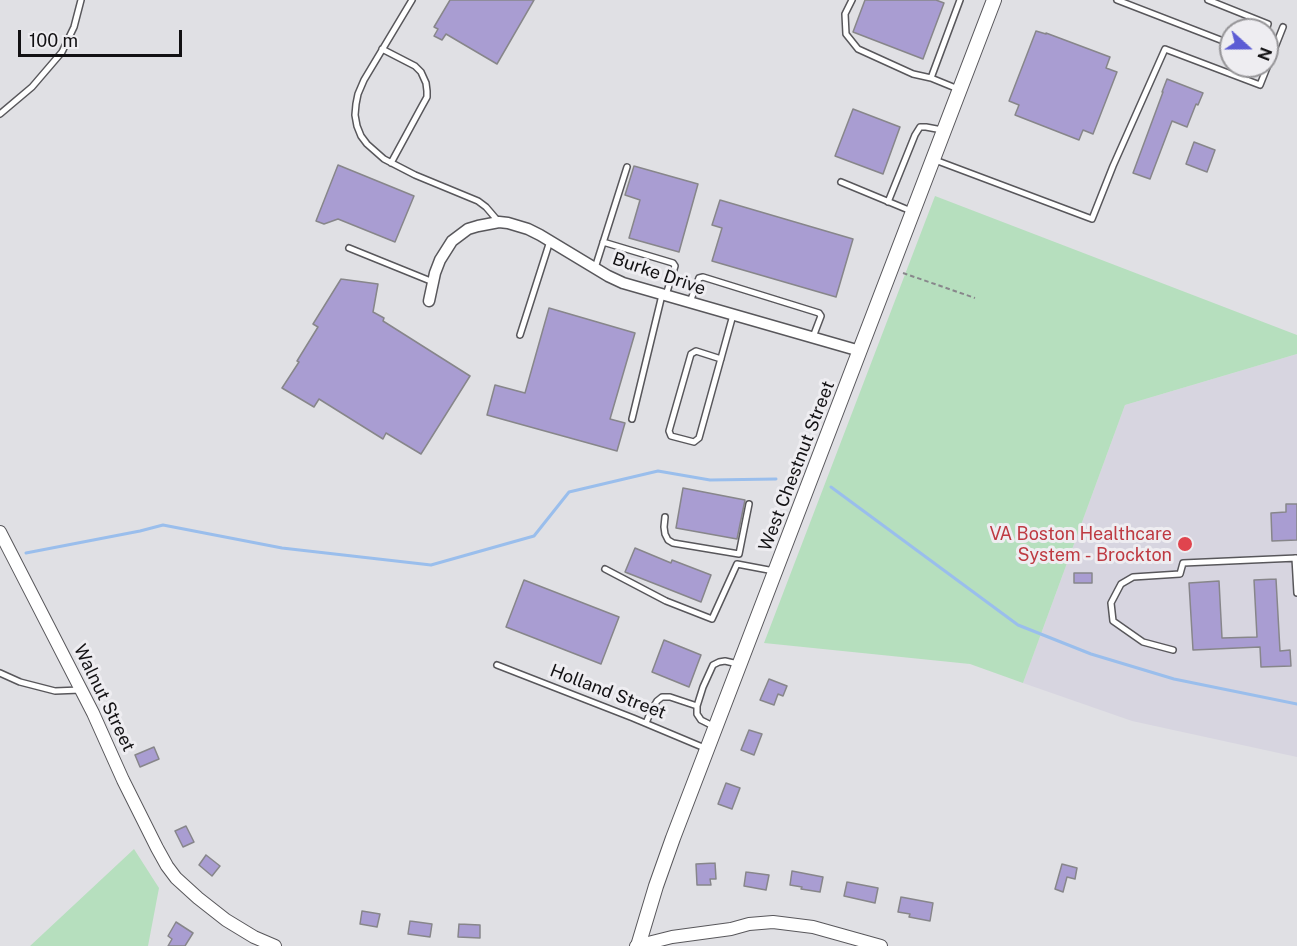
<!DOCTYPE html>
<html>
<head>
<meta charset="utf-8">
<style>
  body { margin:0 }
  #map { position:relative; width:1297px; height:946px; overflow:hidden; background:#e0e0e4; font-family:"Public Sans",sans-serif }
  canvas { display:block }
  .north { position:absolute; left:1219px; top:18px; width:60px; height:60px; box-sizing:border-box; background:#eeedf1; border:2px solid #969598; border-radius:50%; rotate:111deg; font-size:16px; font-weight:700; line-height:24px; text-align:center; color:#121113 }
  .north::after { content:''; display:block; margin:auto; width:21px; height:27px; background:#5c5cd4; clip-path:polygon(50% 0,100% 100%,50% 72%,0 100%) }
  .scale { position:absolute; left:18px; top:30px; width:164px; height:27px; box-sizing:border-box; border:3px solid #121113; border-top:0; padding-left:8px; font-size:18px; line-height:21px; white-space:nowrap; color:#121113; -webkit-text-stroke:4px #eeedf1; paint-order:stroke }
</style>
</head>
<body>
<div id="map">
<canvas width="1297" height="946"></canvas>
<div class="north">N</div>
<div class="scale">100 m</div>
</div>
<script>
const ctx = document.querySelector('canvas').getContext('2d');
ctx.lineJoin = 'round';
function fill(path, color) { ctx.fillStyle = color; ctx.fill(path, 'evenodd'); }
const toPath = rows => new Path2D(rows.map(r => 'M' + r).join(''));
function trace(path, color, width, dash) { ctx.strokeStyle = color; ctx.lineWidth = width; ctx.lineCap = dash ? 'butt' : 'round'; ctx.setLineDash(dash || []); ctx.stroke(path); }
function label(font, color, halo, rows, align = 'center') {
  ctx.font = font + ' "Public Sans",sans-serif'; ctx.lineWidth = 6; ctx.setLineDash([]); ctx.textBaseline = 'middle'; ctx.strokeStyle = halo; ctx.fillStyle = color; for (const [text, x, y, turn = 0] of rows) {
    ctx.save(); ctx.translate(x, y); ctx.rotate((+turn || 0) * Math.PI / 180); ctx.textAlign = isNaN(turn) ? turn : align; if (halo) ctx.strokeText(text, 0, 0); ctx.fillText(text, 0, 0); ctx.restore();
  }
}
fill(toPath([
  [1297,354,1297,757,1132,721,1023,683,1125,405]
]), '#d7d5e0');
fill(toPath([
  [935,196,1297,335,1297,354,1125,405,1023,683,970,664,764,643],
  [134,849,159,888,148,946,30,946]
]), '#b6dfbe');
trace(toPath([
  [831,487,1018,625,1091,654,1174,679,1297,704],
  [26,553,140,531,163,525,282,548,431,565,534,536,569,492,658,471,710,480,776,479]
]), '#9abeec', 3);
const building = toPath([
  [450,0,534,0,497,64,446,34,442,40,434,36,438,29,434,27,450,0],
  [865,0,936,0,944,3,923,59,853,32,865,0],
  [1036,31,1046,34,1046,33,1110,57,1106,68,1117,72,1093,134,1083,130,1079,140,1015,115,1019,105,1009,101,1036,31],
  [1167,79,1203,93,1198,105,1196,104,1187,127,1172,121,1150,179,1133,173,1163,92,1162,92,1167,79],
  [853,109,900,127,883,174,835,156,853,109],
  [1194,142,1215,150,1207,172,1186,164,1194,142],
  [338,165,414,196,395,242,338,219,324,224,316,221,338,165],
  [634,166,698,184,679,252,629,238,640,200,625,195,634,166],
  [720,200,853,239,836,297,712,261,722,228,712,225,720,200],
  [341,279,378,284,373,312,384,318,383,321,470,376,421,454,386,433,383,439,319,399,314,407,282,388,299,362,297,361,318,327,313,324,341,279],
  [549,308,635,333,610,419,625,423,617,451,487,415,495,385,525,393,549,308],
  [683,488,745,500,737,539,676,528,683,488],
  [1286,504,1297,504,1297,540,1272,541,1271,513,1286,512,1286,504],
  [635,548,671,563,672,560,711,575,701,602,625,572,635,548],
  [1074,573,1092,573,1092,583,1074,583,1074,573],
  [1276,579,1280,651,1290,650,1291,666,1261,667,1260,647,1193,650,1189,583,1219,581,1222,638,1257,637,1254,580,1276,579],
  [524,580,619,617,601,664,506,627,524,580],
  [664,640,701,655,689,687,652,672,664,640],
  [769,679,787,686,783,696,778,694,774,705,760,700,769,679],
  [749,730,762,734,754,755,741,750,749,730],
  [154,747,159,759,140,767,135,755,154,747],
  [726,783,740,788,732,809,718,804,726,783],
  [186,826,194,842,183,847,175,831,186,826],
  [206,855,220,866,212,876,199,865,206,855],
  [715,863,716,879,710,879,711,885,697,885,696,864,715,863],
  [1062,864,1077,868,1075,879,1067,877,1063,892,1055,889,1062,864],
  [792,871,823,877,820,892,801,889,802,887,790,885,792,871],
  [746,872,769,875,766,890,744,886,746,872],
  [847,882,878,888,875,903,844,896,847,882],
  [901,897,933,903,930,921,909,917,910,914,898,912,901,897],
  [362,911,380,914,377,927,360,924,362,911],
  [410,921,432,924,430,937,408,934,410,921],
  [176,922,193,933,185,946,168,946,172,939,168,936,176,922],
  [459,924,480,925,480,938,458,937,459,924]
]);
fill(building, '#a99dd2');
trace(building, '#87868a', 1.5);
const service = toPath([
  [412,0,364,80,358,94,356,104,355,115,357,126,361,136,367,144,384,159,415,175,478,201,486,207,498,221],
  [852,0,845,14,846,34,858,49,913,74,931,78],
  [1117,0,1231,44],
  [1208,0,1268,24,1266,30],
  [382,49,415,66,421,72,426,83,427,91,427,97,422,106,391,163],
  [958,89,931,78,960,0],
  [0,114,32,87,62,52,74,27,81,0],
  [935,160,1092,219,1113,166,1165,49,1260,85,1283,27],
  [841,182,911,211],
  [888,202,915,135,920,127,926,127,942,130],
  [603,242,673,263,675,266,666,295],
  [349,248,433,282],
  [595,268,627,167],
  [690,302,699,278,703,277,819,313,821,316,813,337],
  [520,335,550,241],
  [721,359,696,351,691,354,669,431,671,436,694,442,699,438,733,315],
  [632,419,662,295],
  [665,517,664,527,665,534,668,540,673,543,739,554,749,504],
  [1295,558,1297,593],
  [605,569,666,601,712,619,737,564,774,571],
  [1173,650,1143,642,1113,621,1111,603,1121,584,1133,577,1180,574,1183,563,1297,558],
  [497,665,633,718,707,749],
  [0,673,20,682,55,691,80,690],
  [646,723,651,711,657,701,662,697,670,697,697,706],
  [715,727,701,720,697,714,697,706,703,687,713,665,719,662,725,661,738,664]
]);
const minor = toPath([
  [429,301,435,273,440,260,452,241,468,229,478,226,499,222,508,223,528,229,540,235,608,276,623,283,860,351]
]);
const tertiary = toPath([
  [0,532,93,713,123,780,157,848,167,866,176,878,198,898,226,920,254,937,275,946],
  [636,946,672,937,731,929,749,924,773,922,813,927,881,946]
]);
const secondary = toPath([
  [638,946,656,886,673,838,994,0]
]);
trace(service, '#58575b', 8);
trace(minor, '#58575b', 13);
trace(tertiary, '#58575b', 14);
trace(secondary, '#58575b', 16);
trace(toPath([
  [903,273,975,298]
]), '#88878b', 2, [4.5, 3]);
trace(service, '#fff', 5);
trace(minor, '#fff', 10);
trace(tertiary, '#fff', 12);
trace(secondary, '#fff', 14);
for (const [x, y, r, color] of [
  [1185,544,8,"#e0444e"]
]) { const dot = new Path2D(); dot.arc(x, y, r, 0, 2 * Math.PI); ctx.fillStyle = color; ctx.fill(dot); trace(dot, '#eeedf1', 2); }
label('18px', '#121113', '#eeedf1', [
  ["Burke Drive",659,274,19],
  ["West Chestnut Street",797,466,-69],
  ["Holland Street",608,692,21],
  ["Walnut Street",104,698,64]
]);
label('18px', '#be3a42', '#eeedf1', [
  ["VA Boston Healthcare",1172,534],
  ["System - Brockton",1172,555]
], 'right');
</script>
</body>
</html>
